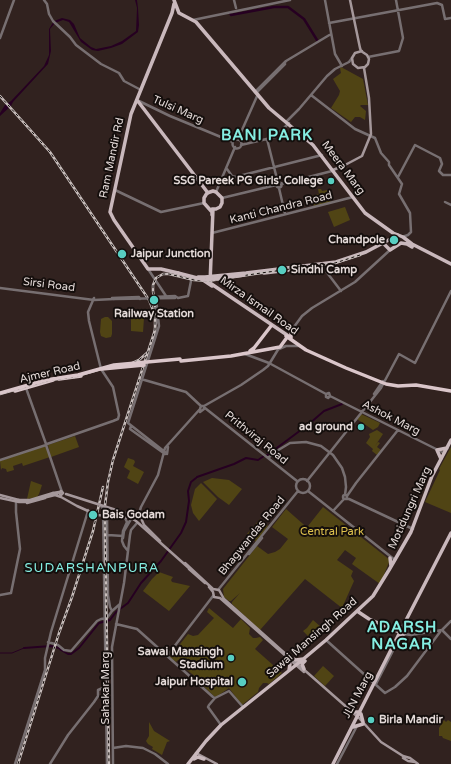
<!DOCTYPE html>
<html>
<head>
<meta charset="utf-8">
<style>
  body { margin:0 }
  canvas { display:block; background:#31221f }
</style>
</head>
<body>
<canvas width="451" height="764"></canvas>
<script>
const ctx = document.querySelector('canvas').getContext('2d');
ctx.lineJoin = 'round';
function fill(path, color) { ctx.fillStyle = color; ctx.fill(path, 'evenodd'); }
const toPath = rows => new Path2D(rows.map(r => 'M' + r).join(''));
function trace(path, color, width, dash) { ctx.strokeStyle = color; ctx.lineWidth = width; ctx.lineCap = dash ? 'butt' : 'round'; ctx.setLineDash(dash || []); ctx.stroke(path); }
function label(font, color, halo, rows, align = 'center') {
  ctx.font = font + ' "Varela Round",sans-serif'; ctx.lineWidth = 4; ctx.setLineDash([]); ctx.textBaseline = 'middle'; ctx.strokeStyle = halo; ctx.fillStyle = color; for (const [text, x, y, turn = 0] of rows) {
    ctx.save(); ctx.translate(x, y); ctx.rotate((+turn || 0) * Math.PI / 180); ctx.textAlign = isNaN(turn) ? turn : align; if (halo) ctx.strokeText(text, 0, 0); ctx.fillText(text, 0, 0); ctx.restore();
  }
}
fill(toPath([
  [341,67,363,79,368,105,361,105,360,106,366,111,365,120,360,117,355,117,351,122,331,108,339,95,340,91,333,79,341,73,340,68],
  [318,189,321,189,322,191,327,190,331,203,314,207,311,196,319,194],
  [345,207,350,220,334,227,328,212],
  [136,314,141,315,144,318,143,332,131,331,131,316],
  [105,317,108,317,112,321,112,334,111,337,106,338,101,336,100,332,101,319],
  [361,414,380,423,378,427,373,430,357,419],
  [377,430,383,434,375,446,378,442,380,443,377,447,381,450,377,455,372,451,373,449,366,443,370,437,369,434],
  [75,436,79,447,51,457,48,445],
  [45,446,50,457,23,466,22,463,13,466,14,470,7,472,6,469,2,468,1,470,0,461],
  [451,447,451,513,425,502,440,470,439,469],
  [128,458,134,460,135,462,133,466,144,472,138,484,127,478,130,471,124,467],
  [212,478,229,480,242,489,229,505,218,497,203,482],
  [31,481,42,485,39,494,37,497,27,499],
  [201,483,217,499,199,521,193,513,191,505,195,489],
  [323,507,390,560,380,584,352,564,356,558,345,550,337,560,353,571,351,576,354,581,342,608,305,579,260,630,232,604,232,602,240,593,231,601,229,601,224,597,223,589,257,546,268,554,275,552,280,549,288,539,272,527,286,509,311,531,308,526],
  [260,519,268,526,256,542,247,534],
  [159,572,173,577,171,580,172,582,190,586,169,611,143,591,152,579],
  [209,608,233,628,241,619,250,628,249,634,253,638,256,638,260,637,263,640,255,649,282,673,269,684,267,683,263,683,259,688,258,692,242,705,229,688,216,697,214,696,200,683,201,681,187,670,188,669,178,660,176,662,170,657,188,634,193,636,198,635,214,618,207,612],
  [313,620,321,627,311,639,303,631,307,628],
  [323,666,334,676,325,686,314,676],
  [444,720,446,722,448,720,451,722,451,741,443,738,442,736,439,736,439,728],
  [149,722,154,731,170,741,167,742,162,755,152,749,153,747,148,744,146,741,149,736]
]), '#504414');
fill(toPath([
  [135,0,137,0,138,8,139,25,138,32,122,44,111,48,98,51,92,50,81,42,69,22,63,20,55,23,50,29,51,51,48,64,13,102,11,106,0,116,0,113,5,105,11,101,44,66,49,55,49,29,54,21,62,18,70,20,74,24,80,38,91,47,96,49,111,46,122,41,136,31,137,8]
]), '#260021');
trace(toPath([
  [0,653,12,653,24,648]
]), '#260021', 1);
trace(toPath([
  [266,456,309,424,324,411,342,404],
  [197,477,234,464,246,458,258,460,264,456],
  [24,648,51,646,59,648,61,650,68,654,71,654,79,648,99,623,110,620,116,612,128,603,141,583,161,561,181,533,186,522,189,501,188,491,191,482,196,478]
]), '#260021', 2);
trace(toPath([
  [230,13,231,15,274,7,288,7,304,19,317,40]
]), '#260021', 2.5);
trace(toPath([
  [44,0,47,4,49,14,53,21,70,37,76,45,101,64,119,73,124,81,141,90],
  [234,0,236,8],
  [325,0,335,54,342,66],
  [193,20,290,0],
  [329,23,437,3,442,5,445,19,451,18],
  [0,38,14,0],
  [368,57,399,51,403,38,396,0],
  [255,92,286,61,331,34],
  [256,93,285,64],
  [311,95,355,129,375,138,381,153,389,162,389,165,402,184,399,194,410,213,411,232,408,235,402,237],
  [139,101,170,116,233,142],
  [286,122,299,109,327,76,335,69,349,62,352,58],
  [238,139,258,94],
  [267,139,278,183],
  '232.5 144a4.5 4.5 0 1 1 9 0a4.5 4.5 0 1 1-9 0Z',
  [241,145,275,137,289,123],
  [227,169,232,176,235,177,322,155],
  [398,177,415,145,440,158,442,164,439,171,443,175,451,175],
  '276.5 185a2.5 2.5 0 1 1 5 0a2.5 2.5 0 1 1-5 0Z',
  [281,184,332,171],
  [279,188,285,214],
  [115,190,161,212,204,203],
  [216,192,235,147],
  [222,198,276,185],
  [445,202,451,205],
  [212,233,353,197],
  [322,264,322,266,341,291],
  [148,269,166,296],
  [0,288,94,300,114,299],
  [112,298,139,297,140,299],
  [178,298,188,296,192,276],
  [291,331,302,316,312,308,355,282,390,250],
  [153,340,157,318,153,297,175,296,178,298],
  [279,349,286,346,300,346],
  [245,354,269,363,326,394,329,393,330,396,444,453],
  [141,379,186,392,201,406],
  [26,388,46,444],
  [326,394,326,397,328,398,330,396],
  [374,394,383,381],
  [205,408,297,481],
  [200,412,204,409,204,406],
  [128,423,159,326,156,299],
  [128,423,165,452],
  [131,426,130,429,165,454],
  [47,444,113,421,118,419,119,415,113,387,101,369,89,321,88,312,94,298],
  [46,445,62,492],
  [167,454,168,447],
  [268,458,275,452,290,443,306,442,321,446,333,455,342,468,345,477,346,487,345,495],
  [0,460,46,445],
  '296 486a7 7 0 1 1 14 0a7 7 0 1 1-14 0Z',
  [307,481,381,388,399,354,415,363,451,291],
  [308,491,395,560],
  '343 497a2 2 0 1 1 4 0a2 2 0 1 1-4 0Z',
  [347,496,356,483,398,430],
  [346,499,349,499,413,529],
  [101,506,103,509,107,764],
  [333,511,344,499],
  [107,514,108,595,110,607,112,611],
  [138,516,141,507,158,475,165,448,200,409,201,406,204,406,241,385,263,370,268,366,279,348],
  [125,518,127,522,123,531,122,541,124,546,128,551],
  [108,535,123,536],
  [123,538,124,531,131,519],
  [249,554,262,538],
  [218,590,298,491],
  [11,593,20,549,16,512,16,500],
  [0,595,11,593],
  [116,624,137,629,213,697,215,698,229,691,243,707],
  [442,630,451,621],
  [404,634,411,635,442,630,451,639],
  [326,640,385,693,395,687,407,676,440,632],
  [48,642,58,645,64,650,71,651,97,621,101,619,107,618,112,611,120,604],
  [167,656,213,596],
  [376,684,400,637],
  [215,698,209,705,208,707,221,725],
  [113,748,126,746,143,748,155,754,168,764],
  [15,764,45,670,45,658,51,632,88,511,88,510],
  [50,764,68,735,94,702,98,696,98,690,105,687],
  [113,764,112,647,124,583,130,535,131,530,137,523],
  [337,764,357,726]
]), '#776f71', 2.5);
trace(toPath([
  [350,0,360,48,361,51,367,55,369,59,368,64,365,67,358,68,353,64,352,58,355,53,362,51],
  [333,170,345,165,362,156,371,134,369,98,364,68],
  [61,491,63,493,61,495,59,493,61,491],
  [53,493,59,492],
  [0,495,19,500],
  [27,503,45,498],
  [138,516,141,518,144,525,160,541],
  [185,563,213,589,219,590,224,599,289,657],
  [189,569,205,583],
  [209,587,213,592,214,597,220,598,304,672],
  [293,660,359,718,381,742,403,756,410,758,418,764],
  [196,753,217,764],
  [403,758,408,761,415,762]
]), '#a5989b', 2.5);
trace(toPath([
  [174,0,179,13,196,22,269,108,313,145,365,213,393,233,403,237,412,244,451,264],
  [174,4,172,13,131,114,110,212,114,220,148,269,161,269,178,273],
  [137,100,208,193],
  [207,193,204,198,204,203,212,212,212,215],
  [207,193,213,191,216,192,222,198,222,203,220,207,216,209,212,209],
  [213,209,210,283,287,335],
  [383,243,390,250,401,243,407,244,412,247],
  [264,273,314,267],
  [198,277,205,277,246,273,336,262,366,252,398,235],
  [203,280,212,286],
  [441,459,437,450,447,448],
  [390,558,391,566],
  [357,611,369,619,399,632,400,635,404,634],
  [401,630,451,533],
  [403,631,406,625],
  [289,657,296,660,303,659],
  [287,658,290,664,289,670],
  [304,669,302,664,305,661],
  [352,712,360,712],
  [361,714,363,722],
  [353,727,363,724],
  [194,759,198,757,204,759],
  [188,764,206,741,221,725,301,661,326,640,373,596,389,570,411,532,432,476,451,440],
  [333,764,399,634]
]), '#c9b8bc', 3.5);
trace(toPath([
  [291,331,291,338],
  [286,336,306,350,346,368,386,384,398,386,416,385,451,391],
  [250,351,254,348,271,326],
  [181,361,231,356,280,347,288,336],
  [59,379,81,376],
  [15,391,53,380]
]), '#dac6ca', 3.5);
const rail = toPath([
  [0,96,50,152,149,300,155,315,155,330,113,460,108,482,105,505,105,526,109,764],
  [155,306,153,291,153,285,156,278,163,274,169,274,194,280,208,281,261,273,335,263,360,255],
  [0,394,50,380,74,377,101,369,128,365,139,360,148,352],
  [18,764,59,633,72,597,93,531,103,487]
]);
trace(rail, '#c7bdbb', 2.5);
trace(rail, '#140e0c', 1, [3]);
trace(toPath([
  [114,299,175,298]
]), '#776f71', 2.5);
trace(toPath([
  [66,494,135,516],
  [0,498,19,502,27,502,55,495,61,497,77,506,97,515,131,518,136,521,191,570],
  [18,500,30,500,53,493,57,494]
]), '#a5989b', 2.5);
trace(toPath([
  [178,273,205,280,244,275]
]), '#c9b8bc', 3.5);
trace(toPath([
  [102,369,144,365],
  [0,393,46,380,78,375,114,365,180,359]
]), '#dac6ca', 3.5);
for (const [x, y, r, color] of [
  [331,181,4,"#57cec1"],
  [394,240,5,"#57cec1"],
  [122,254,5,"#57cec1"],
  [282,270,5,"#57cec1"],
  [154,300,5,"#57cec1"],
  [361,427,4,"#57cec1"],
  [93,515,5,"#57cec1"],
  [231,658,4,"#57cec1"],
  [242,682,5,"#57cec1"],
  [371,720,4,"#57cec1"]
]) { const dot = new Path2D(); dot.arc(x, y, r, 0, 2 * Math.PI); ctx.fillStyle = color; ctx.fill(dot); trace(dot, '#140e0c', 1.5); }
label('11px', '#e5dbd9', '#140e0c', [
  ["Tulsi Marg",178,110,24],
  ["Ram Mandir Rd",112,158,-78],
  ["Meera Marg",343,168,53],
  ["Kanti Chandra Road",281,208,-14],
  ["Sirsi Road",49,285,7],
  ["Mirza Ismail Road",259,306,35],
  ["Ajmer Road",50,373,-13],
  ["Ashok Marg",391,418,27],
  ["Prithviraj Road",256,438,39],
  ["Motidungri Marg",410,508,-66],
  ["Bhagwandas Road",252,536,-51],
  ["Sawai Mansingh Road",312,638,-41],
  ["Sahakar Marg",106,688,-90],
  ["JLN Marg",358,695,-62]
]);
label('bold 11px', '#e5dbd9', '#140e0c', [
  ["SSG Pareek PG Girls' College",323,181],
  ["Chandpole",385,240],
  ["Jaipur Junction",131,254,"left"],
  ["Sindhi Camp",291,270,"left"],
  ["Railway Station",154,314,"center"],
  ["ad ground",353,427],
  ["Bais Godam",102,515,"left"],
  ["Sawai Mansingh",223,652],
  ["Stadium",223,665],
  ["Jaipur Hospital",233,682],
  ["Birla Mandir",379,720,"left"]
], 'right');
label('11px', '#e0c34e', '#140e0c', [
  ["Central Park",332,532]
]);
ctx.letterSpacing = '1px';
label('13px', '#85eee2', '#140e0c', [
  ["SUDARSHANPURA",92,569]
]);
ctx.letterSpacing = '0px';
ctx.letterSpacing = '1px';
label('bold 15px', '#85eee2', '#140e0c', [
  ["BANI PARK",267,136],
  ["ADARSH",402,628],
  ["NAGAR",402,645]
]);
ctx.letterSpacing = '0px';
</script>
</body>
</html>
